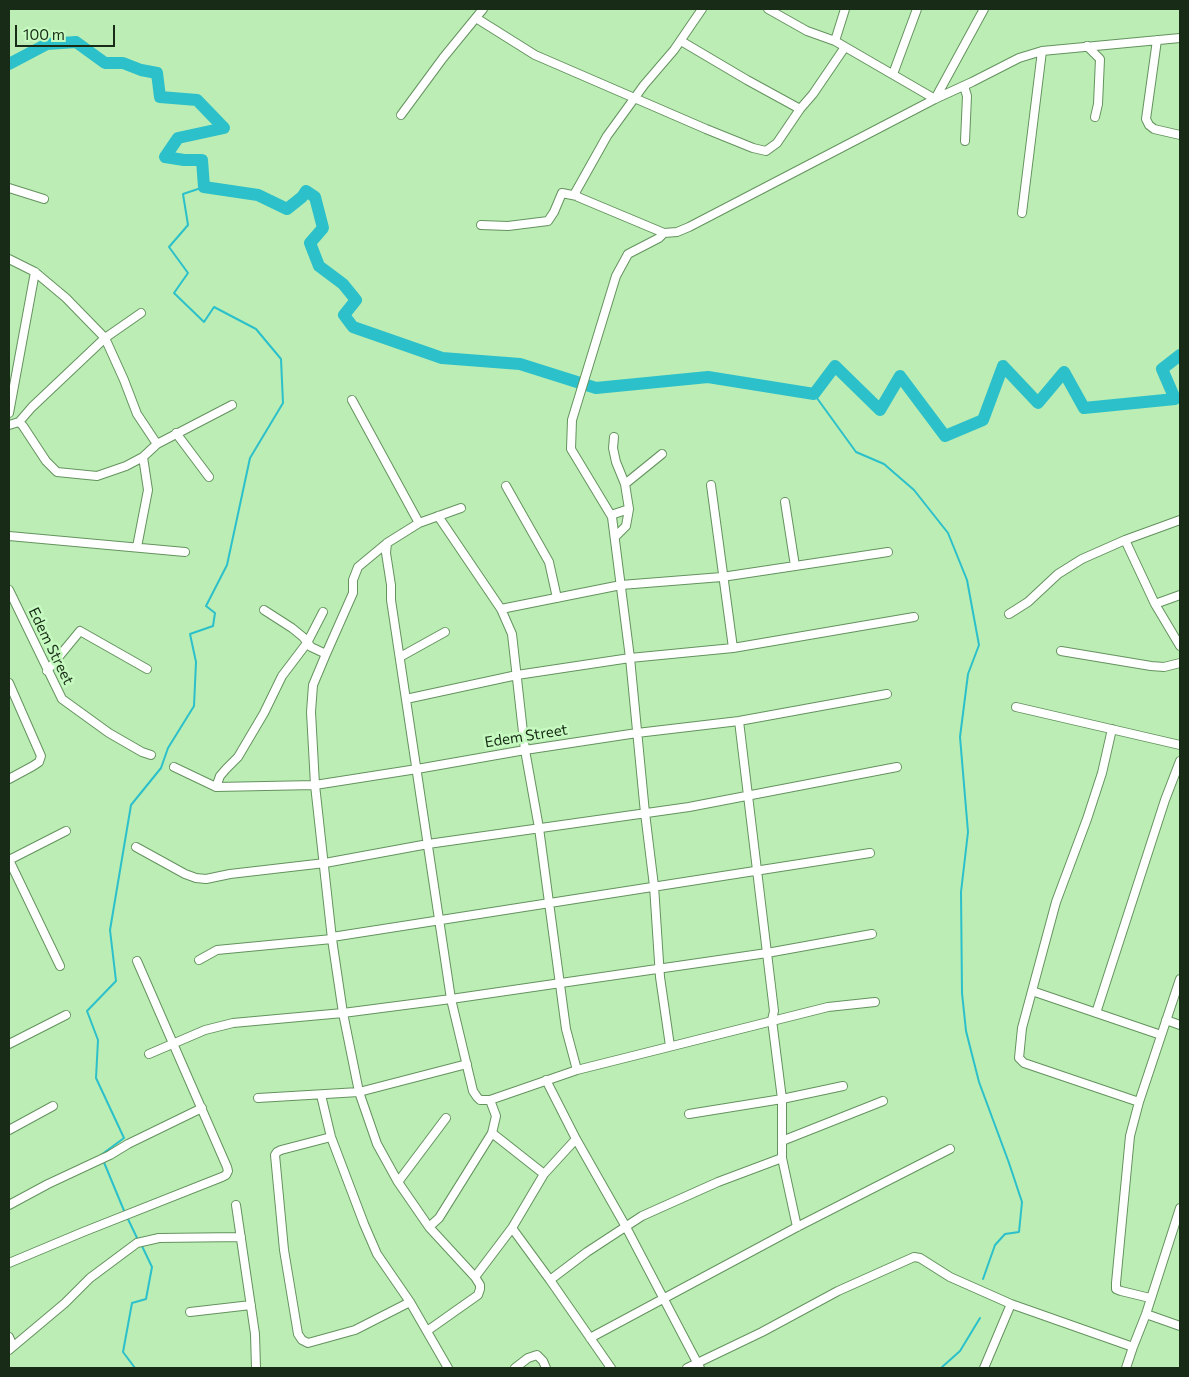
<!DOCTYPE html>
<html>
<head>
<meta charset="utf-8">
<style>
  body { margin:0 }
  #map { position:relative; width:1189px; height:1377px; overflow:hidden; background:#bbedb4; font-family:Commissioner,sans-serif }
  canvas { display:block }
  .frame { position:absolute; inset:0; border:10px solid #182b16; pointer-events:none }
  .scale { position:absolute; left:15px; top:25px; width:100px; height:22px; box-sizing:border-box; border:2px solid #182b16; border-top:0; padding-left:6px; font-size:15px; line-height:18px; white-space:nowrap; color:#182b16; -webkit-text-stroke:4px #c7fac1; paint-order:stroke }
</style>
</head>
<body>
<div id="map">
<canvas width="1189" height="1377"></canvas>
<div class="frame"></div>
<div class="scale">100 m</div>
</div>
<script>
const ctx = document.querySelector('canvas').getContext('2d');
ctx.lineJoin = 'round';
const toPath = rows => new Path2D(rows.map(r => 'M' + r).join(''));
function trace(path, color, width, dash) { ctx.strokeStyle = color; ctx.lineWidth = width; ctx.lineCap = dash ? 'butt' : 'round'; ctx.setLineDash(dash || []); ctx.stroke(path); }
function label(font, color, halo, rows, align = 'center') {
  ctx.font = font + ' Commissioner,sans-serif'; ctx.lineWidth = 5; ctx.setLineDash([]); ctx.textBaseline = 'middle'; ctx.strokeStyle = halo; ctx.fillStyle = color; for (const [text, x, y, turn = 0] of rows) {
    ctx.save(); ctx.translate(x, y); ctx.rotate((+turn || 0) * Math.PI / 180); ctx.textAlign = isNaN(turn) ? turn : align; if (halo) ctx.strokeText(text, 0, 0); ctx.fillText(text, 0, 0); ctx.restore();
  }
}
trace(toPath([
  [814,394,856,452,884,464,914,490,948,533,967,580,979,645,968,674,960,737,968,832,961,892,962,993,966,1031,979,1082,1009,1163,1022,1202,1019,1232,1005,1234,995,1245,983,1279],
  [101,1155,124,1138,96,1078,98,1040,87,1011,116,981,110,930,131,805,161,768,168,748,194,706,196,662,190,634,213,626,215,613,206,606,227,565,250,458,283,403,281,359,256,329,214,307,204,322,174,293,188,273,169,247,188,225,183,194,204,187],
  [103,1160,125,1213],
  [127,1217,138,1240],
  [135,1368,123,1352,132,1303,146,1299,152,1267,141,1244],
  [941,1368,960,1351,980,1318]
]), '#2cc0ca', 2);
trace(toPath([
  [9,64,47,44,76,42,105,63,123,63,141,70,157,73,160,97,197,100,224,128,178,138,165,157,184,160,202,160,204,187,258,195,287,209,302,197,306,191,315,197,323,228,310,243,319,266,343,284,356,300,344,315,353,327,442,358,520,364,596,388,708,377,814,394,835,366,880,410,900,376,945,436,983,420,1003,366,1038,403,1064,372,1084,408,1175,399,1162,369,1180,355]
]), '#2cc0ca', 12);
const street = toPath([
  [702,9,674,50,644,85,607,136,575,193,578,197,664,233,677,232,689,227,935,99,972,82,1019,58,1042,51,1180,38],
  [768,9,807,31,835,41,935,99,984,9],
  [476,18,535,55,706,129,753,148,766,151,777,143,800,109,813,94,845,47],
  [1157,40,1146,119,1149,125,1154,129,1180,135],
  [681,41,747,80,800,109],
  [835,41,845,9],
  [1087,46,1100,59,1098,104,1095,117],
  [893,74,917,9],
  [964,86,967,96,965,141],
  [401,115,443,58,483,9],
  [9,188,44,199],
  [1022,213,1042,51],
  [481,225,508,226,548,221,554,212,562,193,577,196],
  [664,233,659,238,628,254,616,276,572,420,571,449,612,517,630,658,645,813,654,886,660,977,670,1046],
  [9,259,35,272,66,298,105,338,124,380,137,414,157,444],
  [352,400,419,523],
  [9,413,35,272],
  [19,422,32,407,105,338,141,313],
  [9,425,19,422,23,426,46,461,57,472,97,476,126,466,143,457,157,444,232,405],
  [176,433,209,477],
  [625,484,662,454],
  [711,485,733,648],
  [506,486,549,562,557,598],
  [785,502,795,566],
  [611,515,629,509,625,484,616,462,613,448,614,437],
  [438,516,501,609,512,634,525,750,539,828,566,1029,577,1070],
  [9,536,185,552],
  [615,537,626,526,629,509],
  [1125,540,1155,604,1180,646],
  [387,543,386,553,391,585,391,600,451,999,473,1091,477,1097,480,1100,490,1100,577,1070,828,1007,875,1002],
  [137,547,148,490,143,457],
  [9,590,62,699,109,733,142,752,151,755],
  [1155,604,1180,595],
  [501,609,621,585,722,577,888,552],
  [264,610,292,628,303,637,311,647,326,654],
  [1009,614,1028,602,1058,574,1082,559,1125,540,1180,520],
  [1061,651,1151,666,1164,667,1180,663],
  [400,657,445,632],
  [47,671,80,631,147,669],
  [9,683,41,756,39,762,33,766,9,779],
  [406,699,517,675,630,658,733,648,914,617],
  [1016,707,1180,745],
  [739,721,774,1011,772,1020,782,1099,782,1158,797,1227],
  [1112,729,1102,773,1087,819,1056,902,1022,1028,1019,1058,1024,1063,1139,1102],
  [174,767,216,787,315,785,417,769,525,750,637,733,739,721,887,694],
  [216,787,220,776,226,769,238,757,264,713,282,676,307,643,323,612],
  [136,847,185,874,196,878,206,879,230,874,325,863,428,844,689,807,897,767],
  [9,860,60,966],
  [9,860,66,831],
  [332,937,870,853],
  [199,960,217,950,332,939],
  [1032,991,1161,1035],
  [1096,1013,1165,800,1180,761],
  [1166,1020,1180,1025],
  [9,1044,66,1015],
  [149,1054,205,1030,233,1023,343,1013,451,999,767,953,872,934],
  [546,1080,576,1139,626,1227,700,1368],
  [321,1095,331,1137,364,1224,377,1254,410,1302,448,1368],
  [258,1098,359,1092,467,1064],
  [689,1114,782,1099,843,1086],
  [9,1130,53,1106],
  [492,1133,544,1174],
  [331,1137,281,1150,277,1152,275,1155,284,1250,298,1334,302,1340,308,1343,355,1330,410,1302],
  [782,1141,883,1101],
  [398,1182,446,1118],
  [9,1205,48,1184,110,1155,128,1144,202,1108],
  [236,1205,255,1334,256,1368],
  [429,1227,439,1218,492,1133,496,1116,490,1100],
  [512,1228,550,1280,611,1368],
  [9,1263,83,1232,222,1177,226,1175,228,1171,227,1167,137,961],
  [475,1277,512,1228,544,1174,576,1139],
  [550,1280,587,1252,642,1216,718,1182,782,1158],
  [1150,1298,1121,1291,1116,1289,1116,1283,1130,1136,1139,1102,1180,979],
  [190,1312,251,1305],
  [1146,1314,1180,1326],
  [427,1331,478,1295,480,1289,480,1285,475,1277,429,1227,398,1182,377,1144,359,1092,343,1013,332,939,315,785,311,712,313,685,326,654,353,593,353,580,358,567,387,543,419,523,461,508],
  [9,1337,13,1346],
  [590,1338,797,1227,950,1149],
  [9,1350,65,1303,90,1278,137,1243,159,1238,241,1237],
  [515,1368,528,1358,537,1355,543,1361,546,1368],
  [687,1368,762,1332,838,1291,914,1257,920,1258,950,1277,1011,1304,1133,1347,1146,1314,1180,1208],
  [984,1368,1011,1304],
  [1126,1368,1133,1347]
]);
trace(street, '#64935e', 10);
trace(street, '#fff', 8);
label('15px', '#182b16', '#c7fac1', [
  ["Edem Street",51,646,64],
  ["Edem Street",526,736,-9]
]);
</script>
</body>
</html>
